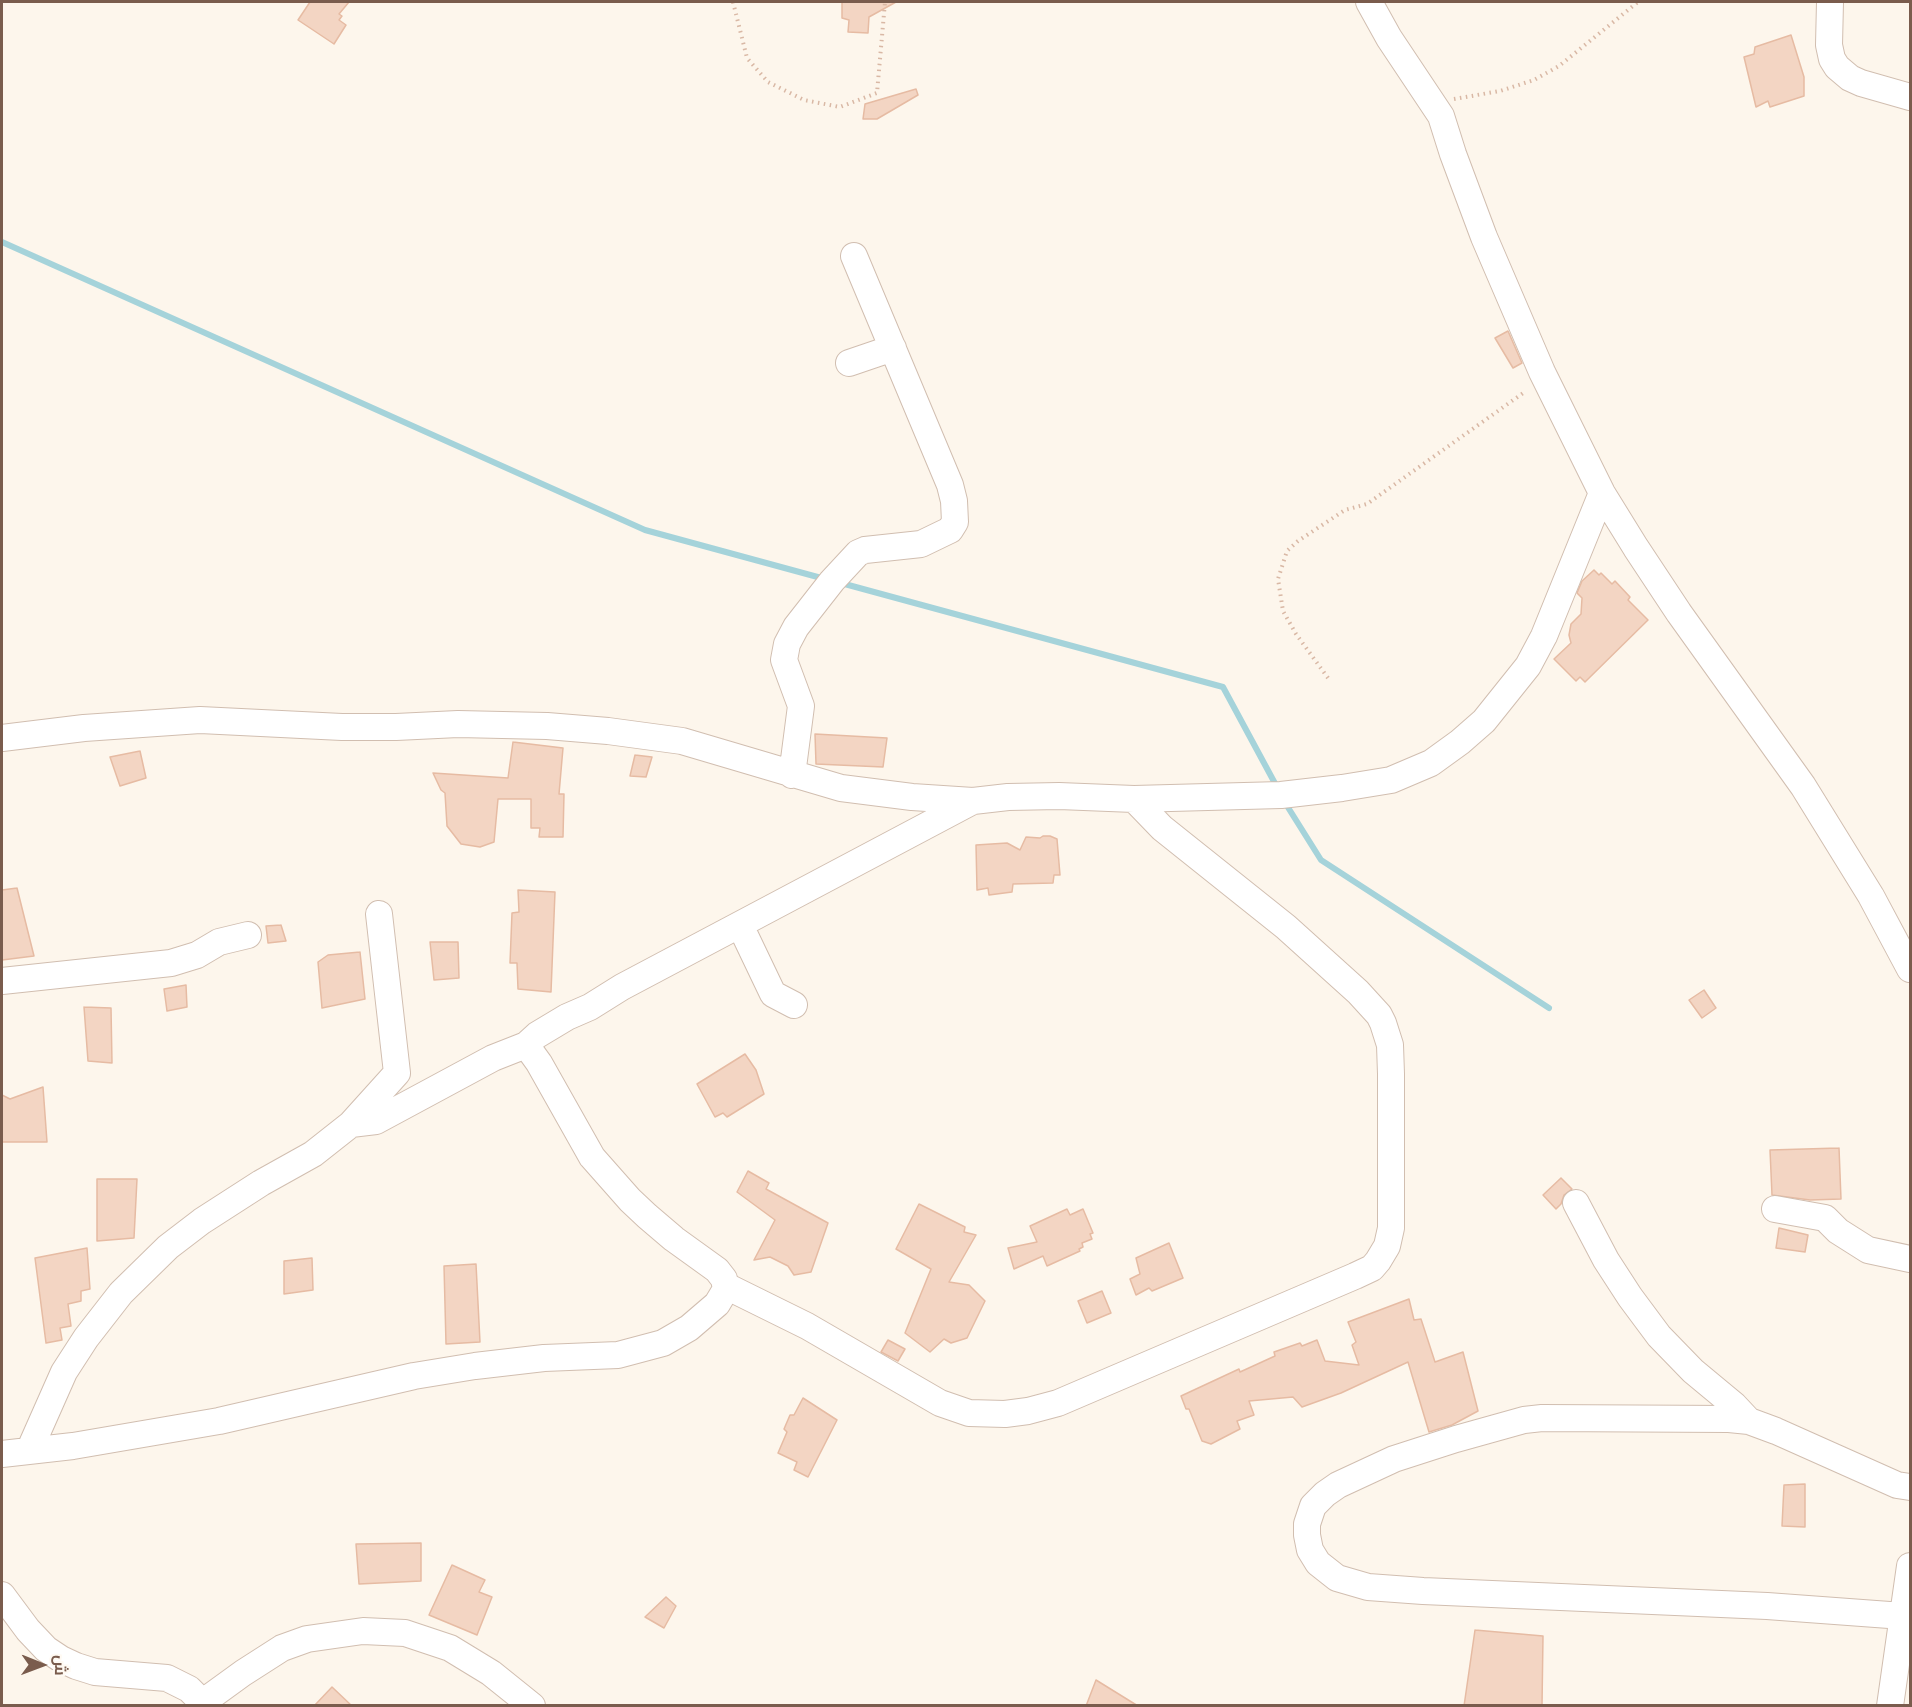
<!DOCTYPE html>
<html>
<head>
<meta charset="utf-8">
<style>
  body { margin:0 }
  #map { position:relative; width:1912px; height:1707px; overflow:hidden; background:#fdf6ec; font-family:Roboto,Cairo,sans-serif }
  canvas { display:block }
  .frame { position:absolute; inset:0; border:3px solid #7a5c4d; pointer-events:none }
  .north { position:absolute; left:12px; top:1635px; width:60px; height:60px; -webkit-text-stroke:4px #fffaf3; paint-order:stroke; rotate:91deg; font-size:16px; font-weight:700; line-height:24px; text-align:center; color:#7a5c4d }
  .north::after { content:''; display:block; margin:auto; width:21px; height:27px; background:#7a5c4d; clip-path:polygon(50% 0,100% 100%,50% 72%,0 100%) }
</style>
</head>
<body>
<div id="map">
<canvas width="1912" height="1707"></canvas>
<div class="frame"></div>
<div class="north">ش</div>
</div>
<script>
const ctx = document.querySelector('canvas').getContext('2d');
ctx.lineJoin = 'round';
const toPath = rows => new Path2D(rows.map(r => 'M' + r).join(''));
function trace(path, color, width, dash) { ctx.strokeStyle = color; ctx.lineWidth = width; ctx.lineCap = dash ? 'butt' : 'round'; ctx.setLineDash(dash || []); ctx.stroke(path); }
function fill(path, color) { ctx.fillStyle = color; ctx.fill(path, 'evenodd'); }
trace(toPath([
  [2,242,645,530,825,579],
  [841,583,1223,687,1278,789],
  [1284,801,1321,860,1549,1008]
]), '#a5d3da', 6);
const building = toPath([
  [310,2,349,2,339,14,342,16,339,20,346,25,334,44,298,20,310,2],
  [842,2,896,2,869,17,868,33,848,32,849,20,842,18,842,2],
  [1791,35,1804,77,1804,96,1770,107,1768,101,1756,107,1744,57,1754,54,1755,47,1791,35],
  [916,89,918,95,877,119,863,119,865,104,916,89],
  [1508,331,1522,363,1513,368,1495,338,1508,331],
  [1594,570,1599,575,1601,573,1612,584,1615,581,1630,597,1628,600,1648,620,1585,682,1580,677,1576,681,1554,659,1571,643,1569,635,1571,624,1581,614,1582,598,1577,593,1582,581,1594,570],
  [815,734,887,738,883,767,816,764,815,734],
  [513,742,563,748,559,794,564,794,563,837,539,837,540,828,531,828,531,799,498,799,494,842,480,847,461,844,447,826,445,793,441,790,433,773,508,778,513,742],
  [140,751,146,778,120,786,110,757,140,751],
  [635,755,652,757,646,777,630,776,635,755],
  [1043,836,1050,836,1057,839,1060,875,1054,875,1053,883,1013,884,1012,892,989,895,988,888,977,890,976,845,1007,843,1020,850,1026,837,1040,838,1043,836],
  [17,888,34,956,2,960,2,890,17,888],
  [518,890,555,892,551,992,518,989,517,963,510,963,512,913,519,912,518,890],
  [281,925,286,941,268,943,266,926,281,925],
  [430,942,458,942,459,978,434,980,430,942],
  [360,952,365,999,322,1008,318,962,328,955,360,952],
  [186,985,187,1007,167,1011,164,989,186,985],
  [1704,990,1716,1008,1702,1018,1689,1000,1704,990],
  [84,1007,111,1008,112,1063,88,1061,84,1007],
  [745,1054,756,1070,764,1094,727,1117,723,1113,715,1117,697,1084,745,1054],
  [43,1087,47,1142,2,1142,2,1095,10,1099,43,1087],
  [1839,1148,1841,1199,1810,1200,1772,1195,1770,1150,1839,1148],
  [748,1171,769,1183,766,1189,828,1223,811,1272,794,1275,788,1266,770,1257,754,1260,775,1220,737,1192,748,1171],
  [1561,1178,1572,1189,1564,1195,1561,1204,1556,1209,1543,1195,1561,1178],
  [97,1179,137,1179,134,1238,97,1241,97,1179],
  [919,1204,965,1227,964,1232,976,1235,949,1282,969,1285,985,1301,967,1338,951,1343,944,1339,930,1352,905,1333,931,1269,896,1249,919,1204],
  [1067,1209,1070,1215,1083,1209,1093,1233,1090,1234,1092,1239,1082,1243,1083,1247,1079,1249,1080,1251,1047,1266,1043,1256,1014,1269,1008,1248,1037,1242,1030,1226,1067,1209],
  [1779,1228,1808,1235,1805,1252,1776,1248,1779,1228],
  [1169,1243,1183,1278,1152,1291,1149,1288,1136,1295,1130,1279,1140,1274,1136,1258,1169,1243],
  [87,1248,90,1289,81,1291,81,1301,68,1304,71,1326,60,1328,62,1340,46,1343,35,1258,87,1248],
  [312,1258,313,1290,284,1294,284,1261,312,1258],
  [476,1264,480,1342,446,1344,444,1266,476,1264],
  [1102,1291,1111,1313,1087,1323,1078,1301,1102,1291],
  [1409,1299,1414,1320,1421,1319,1435,1362,1463,1352,1478,1411,1452,1425,1429,1432,1408,1362,1341,1393,1302,1407,1293,1397,1249,1401,1254,1415,1237,1421,1240,1429,1211,1444,1202,1441,1189,1409,1186,1409,1181,1396,1239,1369,1240,1372,1275,1356,1274,1352,1300,1343,1302,1346,1317,1340,1325,1361,1359,1365,1352,1345,1356,1342,1348,1322,1409,1299],
  [888,1340,905,1349,898,1361,881,1352,888,1340],
  [803,1398,837,1420,808,1477,794,1470,797,1462,778,1453,787,1432,784,1429,790,1415,794,1415,803,1398],
  [1805,1484,1805,1527,1782,1526,1784,1485,1805,1484],
  [421,1543,421,1581,359,1584,356,1544,421,1543],
  [452,1565,485,1580,479,1592,492,1597,477,1635,429,1615,452,1565],
  [666,1597,676,1606,664,1628,645,1617,666,1597],
  [1475,1630,1543,1636,1542,1706,1464,1706,1475,1630],
  [1096,1680,1138,1706,1086,1706,1096,1680],
  [332,1687,352,1706,314,1706,332,1687]
]);
fill(building, '#f3d5c3');
trace(building, '#e6bba3', 1.5);
const minor = toPath([
  [1369,2,1389,38,1441,116,1453,154,1484,237,1542,372,1602,493,1636,548,1679,613,1803,786,1871,896,1910,969],
  [1830,2,1829,45,1832,59,1837,67,1850,78,1861,83,1910,97],
  [849,363,893,348],
  [2,738,84,728,200,720,342,727,396,727,458,724,547,726,608,731,682,741,841,788,912,797,973,801],
  [792,775,801,706,784,660,787,644,796,627,832,581,858,553,865,550,921,544,950,530,955,522,954,501,950,485,854,256],
  [740,925,773,994,794,1005],
  [2,981,171,963,197,955,219,942,248,935],
  [351,1124,397,1073,379,914],
  [1576,1203,1606,1260,1630,1297,1659,1336,1693,1371,1734,1405,1749,1421],
  [1775,1209,1825,1218,1838,1231,1868,1250,1910,1259],
  [726,1286,807,1326,940,1403,969,1413,1005,1414,1028,1411,1058,1403,1355,1276,1372,1268,1378,1261,1387,1246,1391,1228,1391,1074,1390,1045,1383,1023,1379,1015,1358,992,1286,927,1162,828,1134,799],
  [29,1451,64,1372,86,1338,121,1293,168,1247,202,1221,261,1183,313,1154,351,1124,376,1121,493,1058,526,1045],
  [2,1454,73,1446,219,1421,414,1376,475,1366,544,1358,618,1355,663,1343,689,1328,717,1304,726,1289,724,1279,717,1270,674,1239,647,1216,630,1200,592,1157,539,1063,526,1045,537,1035,567,1017,590,1007,622,987,973,801,1008,797,1059,796,1134,799,1281,795,1342,788,1391,780,1431,763,1460,742,1484,721,1528,666,1544,636,1602,493],
  [2,1595,28,1630,46,1649,61,1659,76,1666,95,1672,167,1678,189,1689,206,1706],
  [1903,1616,1767,1606,1423,1591,1368,1587,1337,1578,1318,1563,1310,1550,1307,1535,1307,1524,1313,1506,1325,1494,1338,1485,1394,1459,1456,1439,1524,1420,1542,1418,1729,1419,1749,1421,1776,1431,1897,1485,1910,1487],
  [203,1702,243,1673,282,1648,307,1639,363,1631,405,1633,450,1648,491,1673,532,1706],
  [1890,1706,1910,1566]
]);
trace(minor, '#d1beb0', 28);
trace(toPath([
  [733,2,747,58,768,82,804,100,840,107,877,93,885,2],
  [1454,99,1500,91,1534,80,1559,66,1638,2],
  [1328,678,1296,634,1283,611,1278,579,1287,551,1298,541,1345,510,1367,504,1526,391]
]), '#d9b8a5', 4, [1.5, 4.5]);
trace(minor, '#fff', 26);
</script>
</body>
</html>
